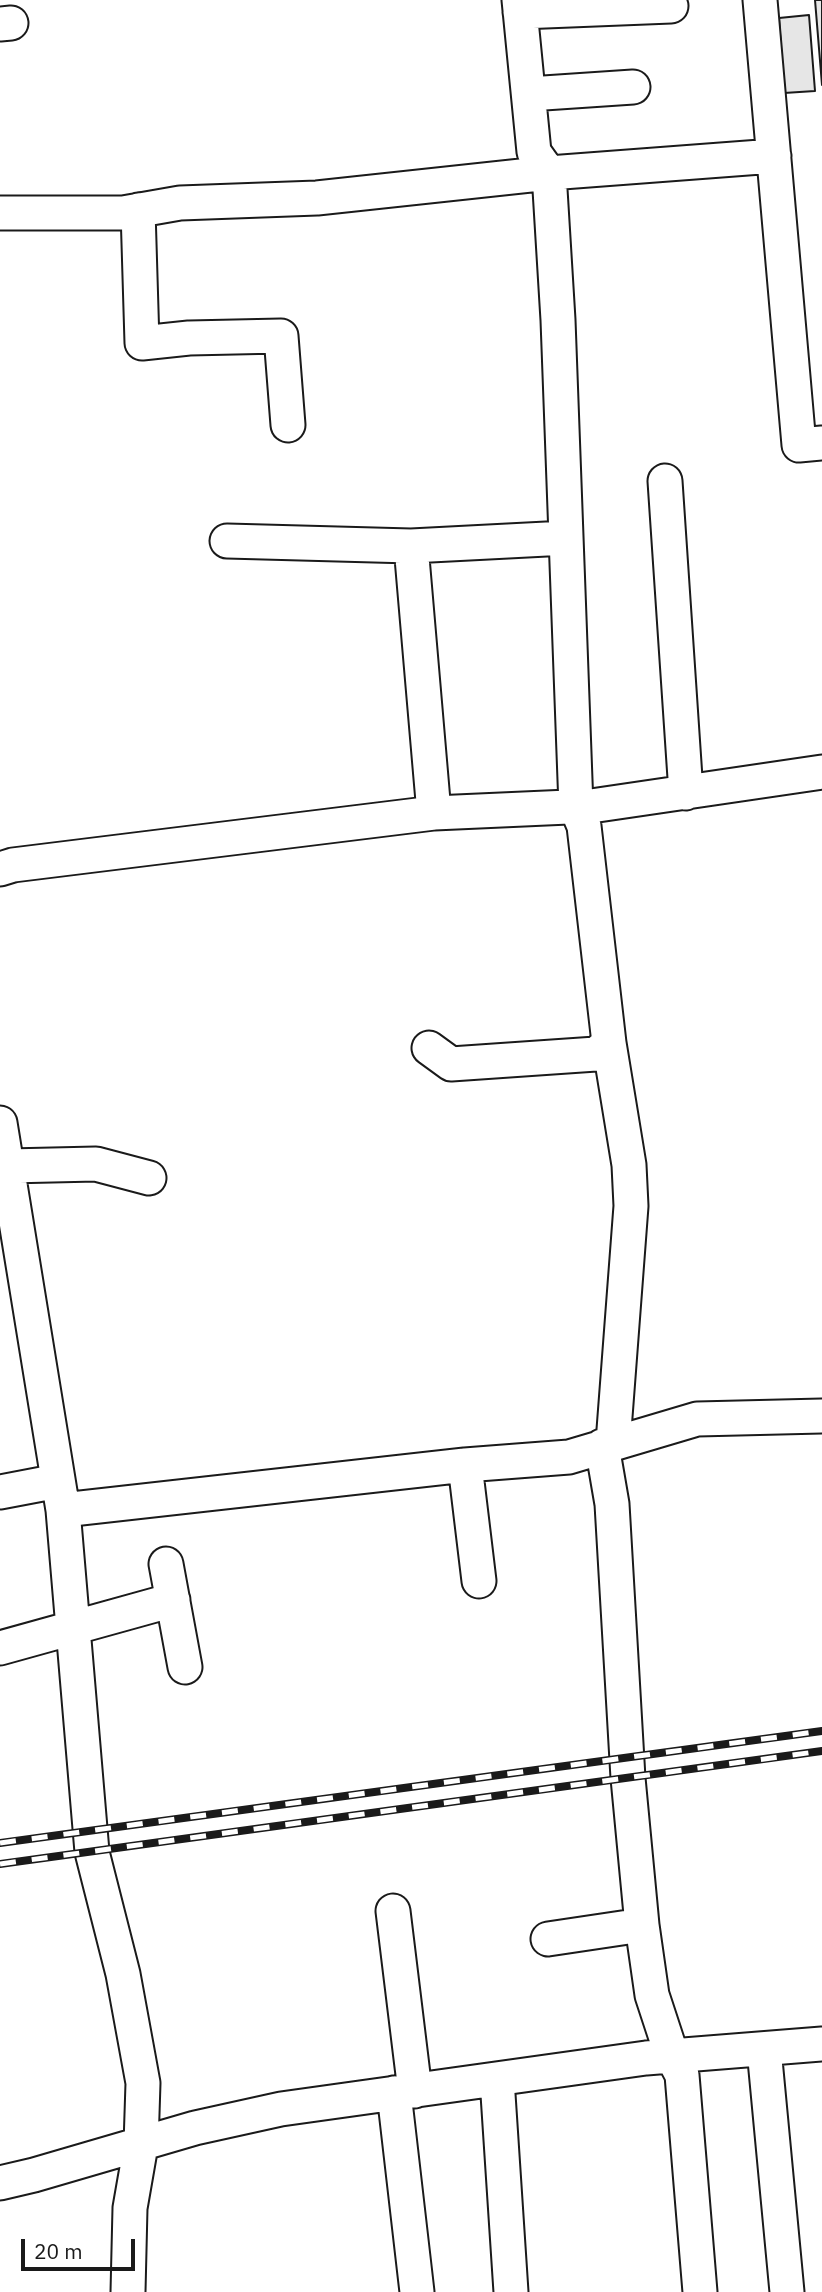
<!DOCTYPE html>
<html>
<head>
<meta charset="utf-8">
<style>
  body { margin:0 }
  #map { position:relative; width:822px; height:2292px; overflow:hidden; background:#fff; font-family:"IBM Plex Sans",sans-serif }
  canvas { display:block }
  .scale { position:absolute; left:21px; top:2239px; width:114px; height:32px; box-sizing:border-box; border:4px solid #1a1a1a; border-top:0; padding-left:9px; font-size:21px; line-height:24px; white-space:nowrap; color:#1a1a1a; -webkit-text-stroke:5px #fff; paint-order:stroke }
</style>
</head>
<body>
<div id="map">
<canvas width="822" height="2292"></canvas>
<div class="scale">20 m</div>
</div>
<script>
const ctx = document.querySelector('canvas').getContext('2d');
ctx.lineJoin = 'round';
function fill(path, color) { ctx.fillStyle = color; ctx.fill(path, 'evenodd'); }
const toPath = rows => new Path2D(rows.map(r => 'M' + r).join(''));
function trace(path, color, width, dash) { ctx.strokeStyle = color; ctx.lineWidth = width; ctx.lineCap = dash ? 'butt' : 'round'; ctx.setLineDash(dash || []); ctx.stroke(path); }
const building = toPath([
  [815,0,822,0,822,85,815,0],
  [809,15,815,91,784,93,779,18,809,15]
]);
fill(building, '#e6e6e6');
trace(building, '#1a1a1a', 2);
const street = toPath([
  [760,0,799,445,822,443],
  [520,12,671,6],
  [0,24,11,23],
  [529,94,633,87],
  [138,210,142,343,189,338,281,336,288,425],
  [0,213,123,213,180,203,317,198,549,173,534,152,519,0],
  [665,481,686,793],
  [227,541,411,546,434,813],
  [411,546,566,538],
  [0,869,13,865,434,813,591,806,822,772],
  [609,1043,629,1165,631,1206,613,1443],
  [429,1048,451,1064,596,1054,609,1043,584,826,576,807,558,320,549,173,774,156],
  [0,1123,63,1510,92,1852,123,1974,143,2083,141,2145,130,2208,128,2292],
  [8,1166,96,1164,149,1178],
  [602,1446,612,1504,628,1778,642,1925],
  [465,1465,479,1581],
  [0,1492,58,1481],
  [63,1510,465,1465,569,1457,697,1419,822,1416],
  [166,1564,185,1667],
  [0,1648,173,1600],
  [393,1911,415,2091],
  [548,1939,642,1925,652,1995,672,2056,682,2075,700,2292],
  [764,2049,787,2292],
  [497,2079,511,2292],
  [394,2093,417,2292],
  [0,2183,34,2175,195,2128,281,2109,646,2058,822,2044]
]);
trace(street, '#1a1a1a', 37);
trace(street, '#fff', 33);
const rail = toPath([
  [0,1843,822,1731],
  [0,1864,822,1751]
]);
trace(rail, '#1a1a1a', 8);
trace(rail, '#fff', 5, [16]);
</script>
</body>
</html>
